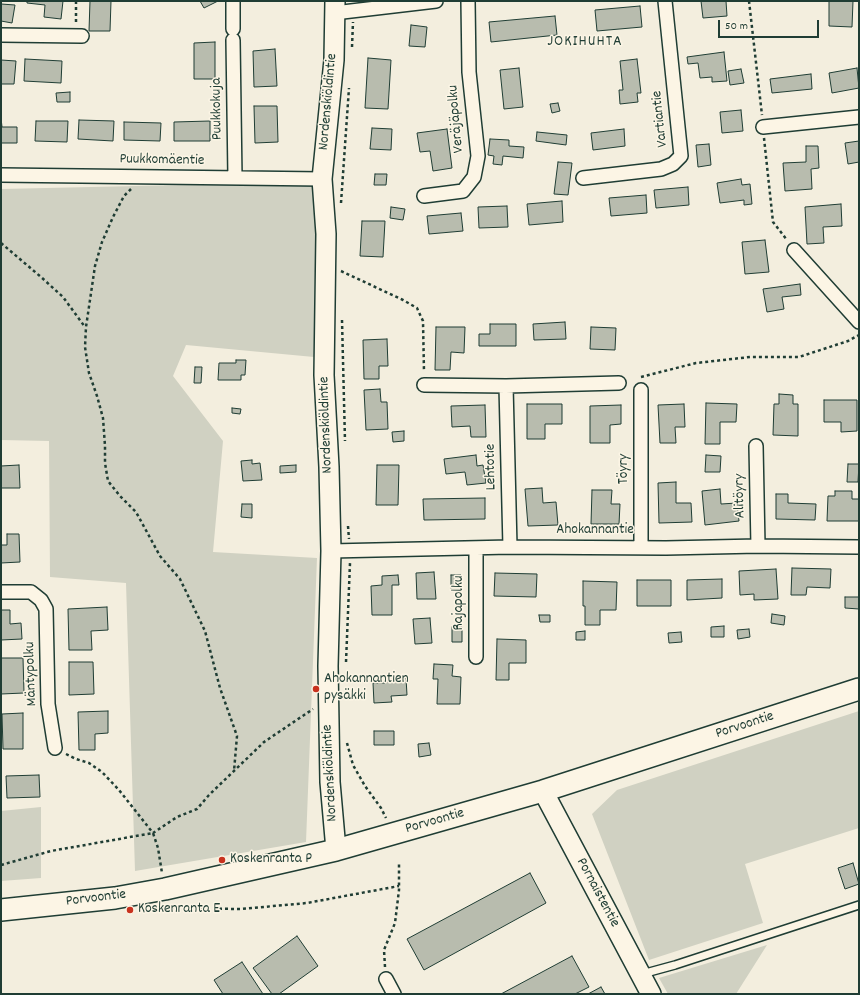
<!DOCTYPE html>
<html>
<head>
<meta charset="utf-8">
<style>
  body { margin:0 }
  #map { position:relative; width:860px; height:995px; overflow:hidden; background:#f3eede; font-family:Dekko,sans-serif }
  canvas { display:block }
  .frame { position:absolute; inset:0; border:2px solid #1f3d34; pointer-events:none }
  .scale { position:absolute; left:718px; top:20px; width:101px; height:18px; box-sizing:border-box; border:2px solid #1f3d34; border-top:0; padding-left:5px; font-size:12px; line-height:14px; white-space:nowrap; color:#1f3d34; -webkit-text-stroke:3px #fcf5e5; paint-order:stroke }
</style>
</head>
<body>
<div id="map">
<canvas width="860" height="995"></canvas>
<div class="frame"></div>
<div class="scale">50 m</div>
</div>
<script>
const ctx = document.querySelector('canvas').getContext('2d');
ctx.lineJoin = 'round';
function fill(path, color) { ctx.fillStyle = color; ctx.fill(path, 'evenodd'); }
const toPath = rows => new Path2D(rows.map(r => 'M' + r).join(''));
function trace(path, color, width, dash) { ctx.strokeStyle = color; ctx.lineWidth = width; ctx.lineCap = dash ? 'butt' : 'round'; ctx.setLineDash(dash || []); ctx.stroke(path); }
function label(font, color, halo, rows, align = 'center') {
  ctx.font = font + ' Dekko,sans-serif'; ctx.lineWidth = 3; ctx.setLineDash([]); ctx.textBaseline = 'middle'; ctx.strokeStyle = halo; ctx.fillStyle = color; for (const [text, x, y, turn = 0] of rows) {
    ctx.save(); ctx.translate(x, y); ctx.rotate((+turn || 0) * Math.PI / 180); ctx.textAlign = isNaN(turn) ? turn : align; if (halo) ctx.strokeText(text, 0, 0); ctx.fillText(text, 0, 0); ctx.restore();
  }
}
fill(toPath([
  [316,182,314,357,186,345,173,376,223,441,213,552,317,558,306,842,135,871,126,583,50,577,49,441,1,440,1,189],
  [859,711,859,828,745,864,763,923,649,960,592,814,617,790],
  [41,807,41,878,1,881,1,811],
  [767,945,736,994,668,994,659,978]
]), '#d0d1c2');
const building = toPath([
  [27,1,63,1,61,19,44,17,45,5,27,3,27,1],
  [90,1,111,1,110,31,89,31,90,1],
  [200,1,218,1,204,8,200,1],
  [701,1,726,1,727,16,703,18,701,1],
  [829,1,853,1,852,27,829,26,829,1],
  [1,4,15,5,12,23,1,21,1,4],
  [640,6,642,27,597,31,595,10,640,6],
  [555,16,557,35,491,42,489,22,555,16],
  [411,25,427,27,425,47,409,46,411,25],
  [215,42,215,79,194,79,194,43,215,42],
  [275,49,277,86,254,87,253,51,275,49],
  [724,52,727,81,712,82,712,77,700,78,698,63,688,64,687,57,724,52],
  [368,58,391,60,388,109,365,108,368,58],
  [25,59,62,61,61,83,24,81,25,59],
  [637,59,641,93,637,93,638,102,620,104,619,90,623,90,620,61,637,59],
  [1,60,16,61,14,84,1,84,1,60],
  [519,68,523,107,504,109,500,70,519,68],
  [857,68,859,88,832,93,829,73,857,68],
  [741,69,744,83,730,85,728,71,741,69],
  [811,74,812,89,772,93,770,79,811,74],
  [70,92,70,102,57,102,56,93,70,92],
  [558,103,560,111,552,113,550,104,558,103],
  [254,106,277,106,278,142,255,143,254,106],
  [741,110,743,131,722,133,720,112,741,110],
  [1,118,2,127,17,127,17,143,1,143,1,118],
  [79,120,114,121,113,141,78,139,79,120],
  [36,121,68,121,67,142,35,141,36,121],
  [210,121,210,141,174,141,174,122,210,121],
  [124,122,161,123,160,141,124,140,124,122],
  [372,128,392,129,391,150,370,149,372,128],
  [447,129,452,168,433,171,430,151,420,152,417,133,447,129],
  [624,129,625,146,593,150,591,133,624,129],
  [537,132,567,135,566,145,536,141,537,132],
  [490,139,509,140,509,146,524,147,523,158,503,156,502,165,493,164,494,156,488,155,490,139],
  [859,141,859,162,848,164,845,143,859,141],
  [709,144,711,165,698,167,696,145,709,144],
  [806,146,818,146,819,168,811,169,812,189,785,191,783,163,806,162,806,146],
  [558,162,572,163,568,195,554,194,558,162],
  [375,174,387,174,386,185,374,185,375,174],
  [741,179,742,185,750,184,752,204,744,205,744,200,720,203,717,183,741,179],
  [688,187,689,205,656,208,654,190,688,187],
  [646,195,647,213,611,216,609,198,646,195],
  [562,201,563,222,529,225,527,204,562,201],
  [841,204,842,226,823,227,824,243,807,244,805,207,841,204],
  [507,206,508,227,479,228,478,207,507,206],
  [391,207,405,209,403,220,390,218,391,207],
  [461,213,463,231,429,234,427,216,461,213],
  [362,221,385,221,383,257,360,256,362,221],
  [765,240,769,272,745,274,742,242,765,240],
  [800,284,801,295,782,297,784,309,767,312,763,289,800,284],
  [565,322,566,339,534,340,533,324,565,322],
  [490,324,516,324,516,346,479,346,479,334,490,334,490,324],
  [436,327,465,327,464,353,451,352,450,370,435,370,436,327],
  [591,327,616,328,615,350,590,349,591,327],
  [387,339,388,366,379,366,379,379,364,379,363,340,387,339],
  [236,360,246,360,245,375,241,375,241,380,218,380,219,363,236,363,236,360],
  [195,367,202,367,201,383,194,383,195,367],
  [380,389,381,402,387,402,388,429,366,430,364,390,380,389],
  [779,394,793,395,793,404,798,404,798,436,773,435,774,404,779,404,779,394],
  [824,400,857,400,857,431,841,432,841,422,824,422,824,400],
  [706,403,737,404,736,422,720,422,720,444,705,444,706,403],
  [527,404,562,404,562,424,545,424,545,439,527,439,527,404],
  [684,404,685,427,675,427,676,443,660,443,658,405,684,404],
  [485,405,486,437,471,437,470,426,452,427,451,406,485,405],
  [621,405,621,424,610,425,610,443,590,443,590,406,621,405],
  [232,408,241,409,240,414,232,413,232,408],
  [404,431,404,441,393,442,392,432,404,431],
  [476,455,477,466,483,465,486,483,467,485,465,472,446,474,444,459,476,455],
  [706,455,721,456,720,472,705,472,706,455],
  [252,460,252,464,260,463,262,480,243,481,241,461,252,460],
  [848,464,859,464,858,482,847,482,848,464],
  [19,465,20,488,1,488,1,466,19,465],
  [296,465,296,472,280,473,280,466,296,465],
  [377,465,399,465,398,505,376,505,377,465],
  [676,482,676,503,691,503,692,522,659,523,658,483,676,482],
  [542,488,543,503,556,502,558,525,528,526,525,489,542,488],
  [720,489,721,504,737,503,739,521,705,525,702,491,720,489],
  [592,490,612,490,611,504,620,504,619,524,591,524,592,490],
  [835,491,852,491,852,499,859,499,859,521,827,521,828,496,835,496,835,491],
  [776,494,788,494,788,503,816,504,815,520,776,519,776,494],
  [485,498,485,519,424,520,423,499,485,498],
  [242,504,252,504,252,518,241,517,242,504],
  [7,534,19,534,20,562,1,563,1,545,7,545,7,534],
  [792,568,831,569,830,588,807,587,806,595,791,595,792,568],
  [776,569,778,599,754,600,754,594,740,595,739,571,776,569],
  [434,572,436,599,417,599,416,573,434,572],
  [495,573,537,574,536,597,494,596,495,573],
  [398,575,399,585,392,585,392,615,372,615,371,586,382,585,382,576,398,575],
  [451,575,461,575,461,590,451,590,451,575],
  [722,579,722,598,687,600,687,580,722,579],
  [637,580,671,580,671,606,637,606,637,580],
  [583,581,617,582,616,610,600,610,600,625,585,625,585,606,583,606,583,581],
  [845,597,859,597,859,609,845,608,845,597],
  [107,607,108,630,91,631,92,650,69,650,68,609,107,607],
  [1,610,10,610,10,624,21,623,22,639,1,640,1,610],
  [772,614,785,616,784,625,771,623,772,614],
  [539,615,550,615,550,622,540,622,539,615],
  [430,618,432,643,415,644,413,619,430,618],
  [724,626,724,637,711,637,711,627,724,626],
  [452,627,462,627,462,642,452,642,452,627],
  [749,629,750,637,738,639,737,630,749,629],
  [585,631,585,640,576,640,576,632,585,631],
  [681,632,682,642,669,643,668,633,681,632],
  [497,639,526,640,526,663,509,663,509,680,496,680,497,639],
  [1,658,23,658,24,693,1,694,1,658],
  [69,662,93,662,94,694,69,695,69,662],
  [434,664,453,665,452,676,461,677,460,704,437,704,438,679,433,679,434,664],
  [406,678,407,695,391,696,392,702,374,703,373,683,385,683,385,680,406,678],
  [108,711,108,733,95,734,95,750,79,750,78,712,108,711],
  [23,713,23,749,3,749,2,714,23,713],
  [374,731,394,731,394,745,374,745,374,731],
  [429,743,431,755,419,757,418,744,429,743],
  [39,775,40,797,7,798,6,776,39,775],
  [853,863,859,884,845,889,838,868,853,863],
  [530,873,546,903,424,970,407,939,530,873],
  [297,936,318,966,279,994,272,994,253,968,297,936],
  [572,956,589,987,575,994,501,994,572,956],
  [242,962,263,994,223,994,214,980,242,962],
  [601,987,605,994,588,994,601,987]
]);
fill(building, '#b8bcae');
trace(building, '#1f3d34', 1);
const lane = toPath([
  [642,974,675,965,859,905]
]);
const street = toPath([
  [334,13,436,1],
  [233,29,233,1],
  [1,35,82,36],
  [233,40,235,178],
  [763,127,859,117],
  [1,175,322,179],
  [583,178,661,169,673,164,681,156,665,1],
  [424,196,463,191,474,177,478,156,469,72,468,1],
  [794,250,859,322],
  [424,385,506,386,619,383],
  [506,386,510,547],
  [641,390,641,548],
  [756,446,758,546],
  [331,551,510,547,666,548,758,546,859,547],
  [1,592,31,592,41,600,46,609,48,704,55,748],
  [476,657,476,548],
  [386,979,394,994]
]);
const secondary = toPath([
  [335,1,334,60,322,179,326,234,324,375,329,467,331,551,328,666,330,782,336,850],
  [543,791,651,994]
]);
const primary = toPath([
  [1,910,115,898,165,889,336,850,543,791,859,689]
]);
trace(lane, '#1f3d34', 10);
trace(street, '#1f3d34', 16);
trace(secondary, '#1f3d34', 22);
trace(primary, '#1f3d34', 24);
trace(toPath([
  [76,1,76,24],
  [749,1,762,115],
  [352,47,353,22],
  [764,138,773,222,787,240],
  [131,189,124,196,113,217,102,242,95,266,86,327,85,347,89,373,97,396,103,418,105,446,105,463,108,481,120,496,136,512,160,556,180,579,205,631,220,688,237,736,234,771],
  [341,203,349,88],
  [1,243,41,277,63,297,85,327],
  [341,271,403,300,417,308,423,321,424,372],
  [342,320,345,441],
  [641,377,696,363,750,357,799,357,848,341,859,335],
  [348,526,349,539],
  [346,662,350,563],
  [347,743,353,765,365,786,381,808,386,818],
  [66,754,76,759,89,763,102,772,119,790,153,833,177,817,197,809,209,795,264,742,313,709],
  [1,865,51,851,153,833,158,848,162,873],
  [159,908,241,909,307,903,399,886],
  [385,967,384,950,395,923,399,890,399,864]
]), '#1f3d34', 2.5, [3, 3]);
trace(lane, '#fcf5e5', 7);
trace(street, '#fcf5e5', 13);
trace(secondary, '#fcf5e5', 19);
trace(primary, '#fcf5e5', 21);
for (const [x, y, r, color] of [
  [316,689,4,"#c8321e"],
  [222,860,4,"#c8321e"],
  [130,910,4,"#c8321e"]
]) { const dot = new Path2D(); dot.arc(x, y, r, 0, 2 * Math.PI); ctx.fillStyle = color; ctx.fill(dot); trace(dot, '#fcf5e5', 1.5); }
label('15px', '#1f3d34', '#fcf5e5', [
  ["Nordenskiöldintie",329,102,-85],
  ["Puukkokuja",218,109,-91],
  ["Veräjäpolku",457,119,-95],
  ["Vartiantie",661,119,-96],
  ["Puukkomäentie",162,161,1],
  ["Nordenskiöldintie",327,425,-92],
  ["Lehtotie",492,467,-91],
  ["Töyry",625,469,-90],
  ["Alitöyry",741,496,-91],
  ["Ahokannantie",595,531],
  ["Rajapolku",460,603,-90],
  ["Mäntypolku",32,674,-92],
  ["Porvoontie",745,726,-18],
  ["Nordenskiöldintie",331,773,-93],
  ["Porvoontie",435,822,-16],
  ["Pornaistentie",597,893,62],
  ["Porvoontie",96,899,-7]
]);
label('15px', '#1f3d34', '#fcf5e5', [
  ["Ahokannantien",324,680],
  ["pysäkki",324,697],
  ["Koskenranta P",230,860],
  ["Koskenranta E",138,910]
], 'left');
ctx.letterSpacing = '1px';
label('16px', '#1f3d34', '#fcf5e5', [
  ["JOKIHUHTA",585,43]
]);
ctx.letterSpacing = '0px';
</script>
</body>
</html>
